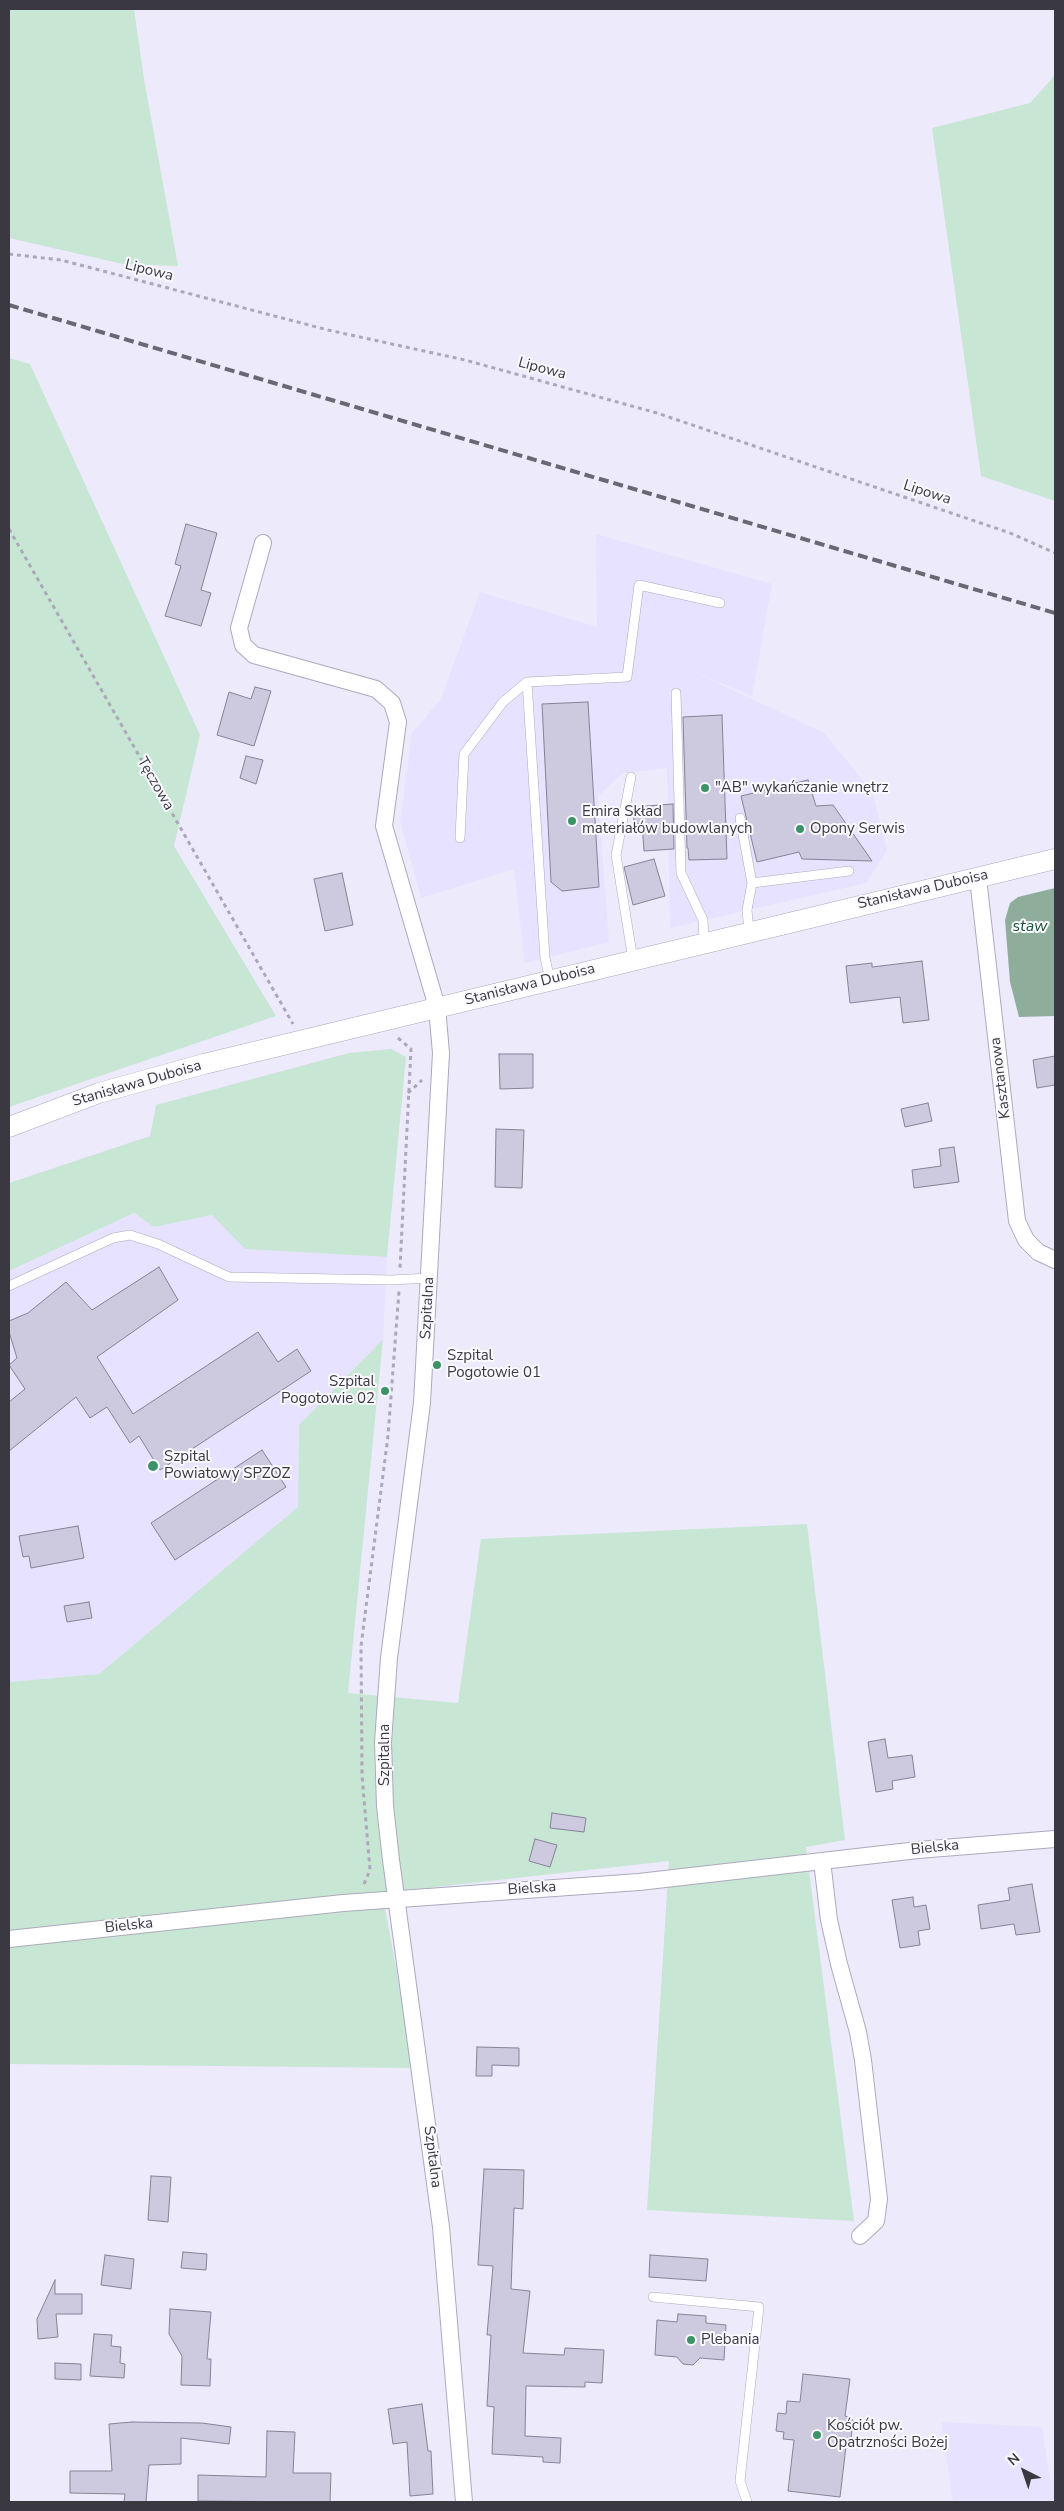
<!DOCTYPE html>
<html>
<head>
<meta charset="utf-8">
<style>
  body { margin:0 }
  #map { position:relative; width:1064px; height:2511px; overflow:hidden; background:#edeafc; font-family:"Nunito Sans",sans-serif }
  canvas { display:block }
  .frame { position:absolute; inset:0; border:10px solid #3a3941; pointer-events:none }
  .north { position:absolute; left:999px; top:2446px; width:50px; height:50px; -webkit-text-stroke:4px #faf9fe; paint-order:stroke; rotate:319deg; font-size:14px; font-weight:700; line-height:20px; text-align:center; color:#3a3941 }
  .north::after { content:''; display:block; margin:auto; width:18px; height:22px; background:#3a3941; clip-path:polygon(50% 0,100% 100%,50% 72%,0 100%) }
</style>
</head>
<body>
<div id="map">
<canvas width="1064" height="2511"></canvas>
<div class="frame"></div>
<div class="north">N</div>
</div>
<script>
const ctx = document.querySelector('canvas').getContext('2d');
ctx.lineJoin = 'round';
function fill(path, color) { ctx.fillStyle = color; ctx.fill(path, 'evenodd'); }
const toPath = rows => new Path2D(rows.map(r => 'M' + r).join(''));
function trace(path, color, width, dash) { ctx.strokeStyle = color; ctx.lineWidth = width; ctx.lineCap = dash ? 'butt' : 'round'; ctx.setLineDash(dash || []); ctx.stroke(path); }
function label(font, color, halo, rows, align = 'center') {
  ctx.font = font + ' "Nunito Sans",sans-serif'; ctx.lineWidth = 4; ctx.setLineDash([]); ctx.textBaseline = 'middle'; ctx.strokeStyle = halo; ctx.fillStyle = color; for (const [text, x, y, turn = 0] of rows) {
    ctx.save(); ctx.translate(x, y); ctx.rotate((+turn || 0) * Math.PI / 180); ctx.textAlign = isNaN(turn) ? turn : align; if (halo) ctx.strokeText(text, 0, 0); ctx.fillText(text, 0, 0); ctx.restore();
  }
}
fill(toPath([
  [596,534,772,584,752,696,686,668,824,733,872,791,887,850,866,883,670,928,667,768,623,773,598,796,609,942,525,963,514,869,421,898,400,821,412,733,441,699,480,592,597,627],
  [134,1213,154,1227,212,1215,245,1249,387,1257,383,1339,299,1425,298,1507,99,1674,9,1682,9,1271],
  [941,2422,1042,2427,1050,2480,1055,2480,1055,2502,953,2502]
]), '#e6e2ff');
fill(toPath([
  [9,9,134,9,144,79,178,266,123,264,9,238],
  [1055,75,1055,501,981,476,932,128,1030,103],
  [9,358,30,364,200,735,174,846,276,1016,9,1107],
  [391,1049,406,1057,387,1257,245,1249,212,1215,154,1227,134,1213,9,1271,9,1183,150,1136,156,1105,349,1053],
  [383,1339,348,1693,458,1703,481,1539,807,1524,845,1840,806,1847,854,2221,647,2210,669,1861,382,1893,415,2068,9,2064,9,1682,99,1674,298,1507,299,1425]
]), '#c8e6d4');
fill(toPath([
  [1055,888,1055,1016,1019,1017,1010,982,1005,920,1010,903,1018,897]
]), '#8eae9b');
const building = toPath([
  [186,524,217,533,201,590,211,593,201,626,165,616,181,566,175,564,186,524],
  [255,687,271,691,254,746,217,735,229,692,251,699,255,687],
  [588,702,599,887,562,891,551,882,542,704,588,702],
  [722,715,727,859,689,860,688,848,687,848,683,717,722,715],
  [246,756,263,760,256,784,240,778,246,756],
  [808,780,816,806,833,805,872,861,802,859,799,852,757,862,741,796,808,780],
  [673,804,674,849,644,851,642,823,634,824,633,807,673,804],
  [654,859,665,896,633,905,624,867,654,859],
  [342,873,353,925,325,931,314,879,342,873],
  [922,961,929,1020,903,1023,900,997,850,1003,846,966,872,963,872,967,922,961],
  [499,1054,533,1054,533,1088,500,1089,499,1054],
  [1055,1056,1055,1085,1037,1088,1033,1060,1055,1056],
  [928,1103,932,1121,905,1127,901,1109,928,1103],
  [496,1129,524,1130,522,1188,495,1187,496,1129],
  [954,1147,959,1182,914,1188,912,1170,941,1166,939,1149,954,1147],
  [159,1267,178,1300,97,1357,133,1414,258,1332,278,1362,297,1349,311,1371,160,1470,139,1436,130,1443,107,1407,90,1418,76,1397,9,1451,9,1402,25,1389,9,1365,17,1358,9,1332,9,1321,28,1313,66,1282,92,1310,159,1267],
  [262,1450,286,1487,175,1560,151,1523,262,1450],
  [78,1526,84,1558,31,1568,29,1556,23,1557,19,1536,78,1526],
  [89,1602,92,1618,67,1622,64,1606,89,1602],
  [885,1739,888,1758,912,1755,915,1777,892,1781,893,1789,876,1792,868,1742,885,1739],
  [552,1813,586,1818,584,1832,550,1828,552,1813],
  [535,1839,557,1845,550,1867,529,1861,535,1839],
  [1032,1884,1040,1932,1016,1935,1014,1924,981,1929,978,1905,1010,1900,1008,1888,1032,1884],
  [913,1897,914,1907,926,1905,930,1929,918,1931,920,1945,900,1948,892,1900,913,1897],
  [477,2047,519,2048,519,2066,492,2065,492,2076,476,2076,477,2047],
  [484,2169,524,2170,523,2209,514,2208,511,2289,530,2291,523,2353,564,2355,565,2348,604,2350,602,2383,585,2382,585,2387,526,2386,525,2436,561,2438,560,2463,543,2462,543,2457,492,2454,494,2407,487,2406,491,2335,487,2335,493,2266,478,2265,484,2169],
  [151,2176,171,2177,168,2222,148,2220,151,2176],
  [183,2252,207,2254,206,2270,181,2268,183,2252],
  [105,2255,134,2259,131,2289,101,2285,105,2255],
  [650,2255,708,2259,706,2281,649,2277,650,2255],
  [55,2280,55,2294,82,2294,82,2314,56,2314,58,2337,38,2339,37,2319,55,2280],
  [170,2309,211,2312,207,2359,211,2359,210,2386,181,2385,182,2356,169,2334,170,2309],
  [678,2314,706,2316,706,2323,726,2325,724,2360,700,2358,693,2365,683,2364,677,2357,655,2355,657,2320,677,2322,678,2314],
  [94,2334,112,2335,111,2346,121,2347,120,2363,125,2364,124,2378,90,2376,94,2334],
  [55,2363,81,2364,81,2380,55,2379,55,2363],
  [803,2374,850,2379,845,2416,848,2417,847,2419,853,2420,851,2439,847,2438,840,2497,788,2491,794,2440,783,2439,784,2432,776,2431,778,2413,786,2414,787,2401,800,2402,803,2374],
  [422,2404,428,2451,431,2451,433,2494,410,2496,407,2442,393,2444,388,2409,422,2404],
  [132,2422,202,2423,231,2427,229,2444,181,2438,181,2464,149,2465,146,2502,124,2502,125,2494,70,2493,70,2471,112,2471,109,2424,132,2422],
  [267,2431,295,2432,293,2473,331,2473,330,2502,198,2501,198,2475,266,2477,267,2431]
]);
fill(building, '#cdcadf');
trace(building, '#868397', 1);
const service = toPath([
  [527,682,545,958,550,980],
  [676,693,681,873,703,920,704,943],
  [631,777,616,855,633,960],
  [740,818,752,883,747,910,749,932],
  [460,838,464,754,503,702,527,682,627,677,639,585,720,603],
  [752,883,849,871],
  [9,1286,113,1238,130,1235,158,1244,229,1277,391,1280,430,1278],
  [653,2297,759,2307,740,2481,747,2502]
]);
const minor = toPath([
  [263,543,239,628,243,645,254,655,376,689,392,703,398,722,384,826,437,1007,441,1053,422,1403,389,1658,383,1742,385,1806,391,1860,441,2227,464,2502],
  [978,878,1017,1221,1026,1240,1038,1252,1055,1260],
  [822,1861,829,1920,839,1964,858,2032,863,2060,879,2199,876,2221,860,2236],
  [9,1939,343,1903,639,1882,918,1850,1055,1839]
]);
const tertiary = toPath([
  [9,1127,99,1093,204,1064,1055,859]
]);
trace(service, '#ada9be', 10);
trace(minor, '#ada9be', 18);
trace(tertiary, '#ada9be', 21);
trace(toPath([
  [9,254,61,260,328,330,465,360,657,413,1010,533,1055,553],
  [9,529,293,1024],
  [398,1038,411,1049,400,1268],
  [408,1093,422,1080],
  [364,1884,370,1870,362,1775,361,1646,388,1436,399,1291]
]), '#aba9b7', 3, [4, 4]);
trace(service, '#fff', 9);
trace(minor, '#fff', 16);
trace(tertiary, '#fff', 20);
trace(toPath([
  [9,305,1055,613]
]), '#696872', 4, [10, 5]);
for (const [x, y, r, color] of [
  [705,788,5,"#3b9367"],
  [572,821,5,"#3b9367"],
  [800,829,5,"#3b9367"],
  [437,1365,5,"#3b9367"],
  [385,1391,5,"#3b9367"],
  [153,1466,6,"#3b9367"],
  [691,2340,5,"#3b9367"],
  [817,2435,5,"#3b9367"]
]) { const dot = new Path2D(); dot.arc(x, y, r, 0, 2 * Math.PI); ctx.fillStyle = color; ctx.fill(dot); trace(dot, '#faf9fe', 2); }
label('15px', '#3a3941', '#faf9fe', [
  ["Lipowa",149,271,14],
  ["Lipowa",542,369,15],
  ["Lipowa",927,493,18],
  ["Tęczowa",155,784,60],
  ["Stanisława Duboisa",923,890,-13],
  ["Stanisława Duboisa",530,985,-14],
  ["Kasztanowa",1001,1078,-97],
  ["Stanisława Duboisa",137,1084,-16],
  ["Szpitalna",428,1308,-87],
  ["Szpitalna",385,1755,-90],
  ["Bielska",935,1848,-6],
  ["Bielska",532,1889,-4],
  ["Bielska",129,1926,-6],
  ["Szpitalna",432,2157,83]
]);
label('15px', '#3a3941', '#faf9fe', [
  ["\"AB\" wykańczanie wnętrz",715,788],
  ["Emira Skład",582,812],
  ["materiałów budowlanych",582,829],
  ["Opony Serwis",810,829],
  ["Szpital",447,1356],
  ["Pogotowie 01",447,1373],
  ["Szpital",375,1382,"right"],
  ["Pogotowie 02",375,1399,"right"],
  ["Szpital",164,1457],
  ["Powiatowy SPZOZ",164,1474],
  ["Plebania",701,2340],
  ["Kościół pw.",827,2426],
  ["Opatrzności Bożej",827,2443]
], 'left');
label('italic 16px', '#195237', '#faf9fe', [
  ["staw",1030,927]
]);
</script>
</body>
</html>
